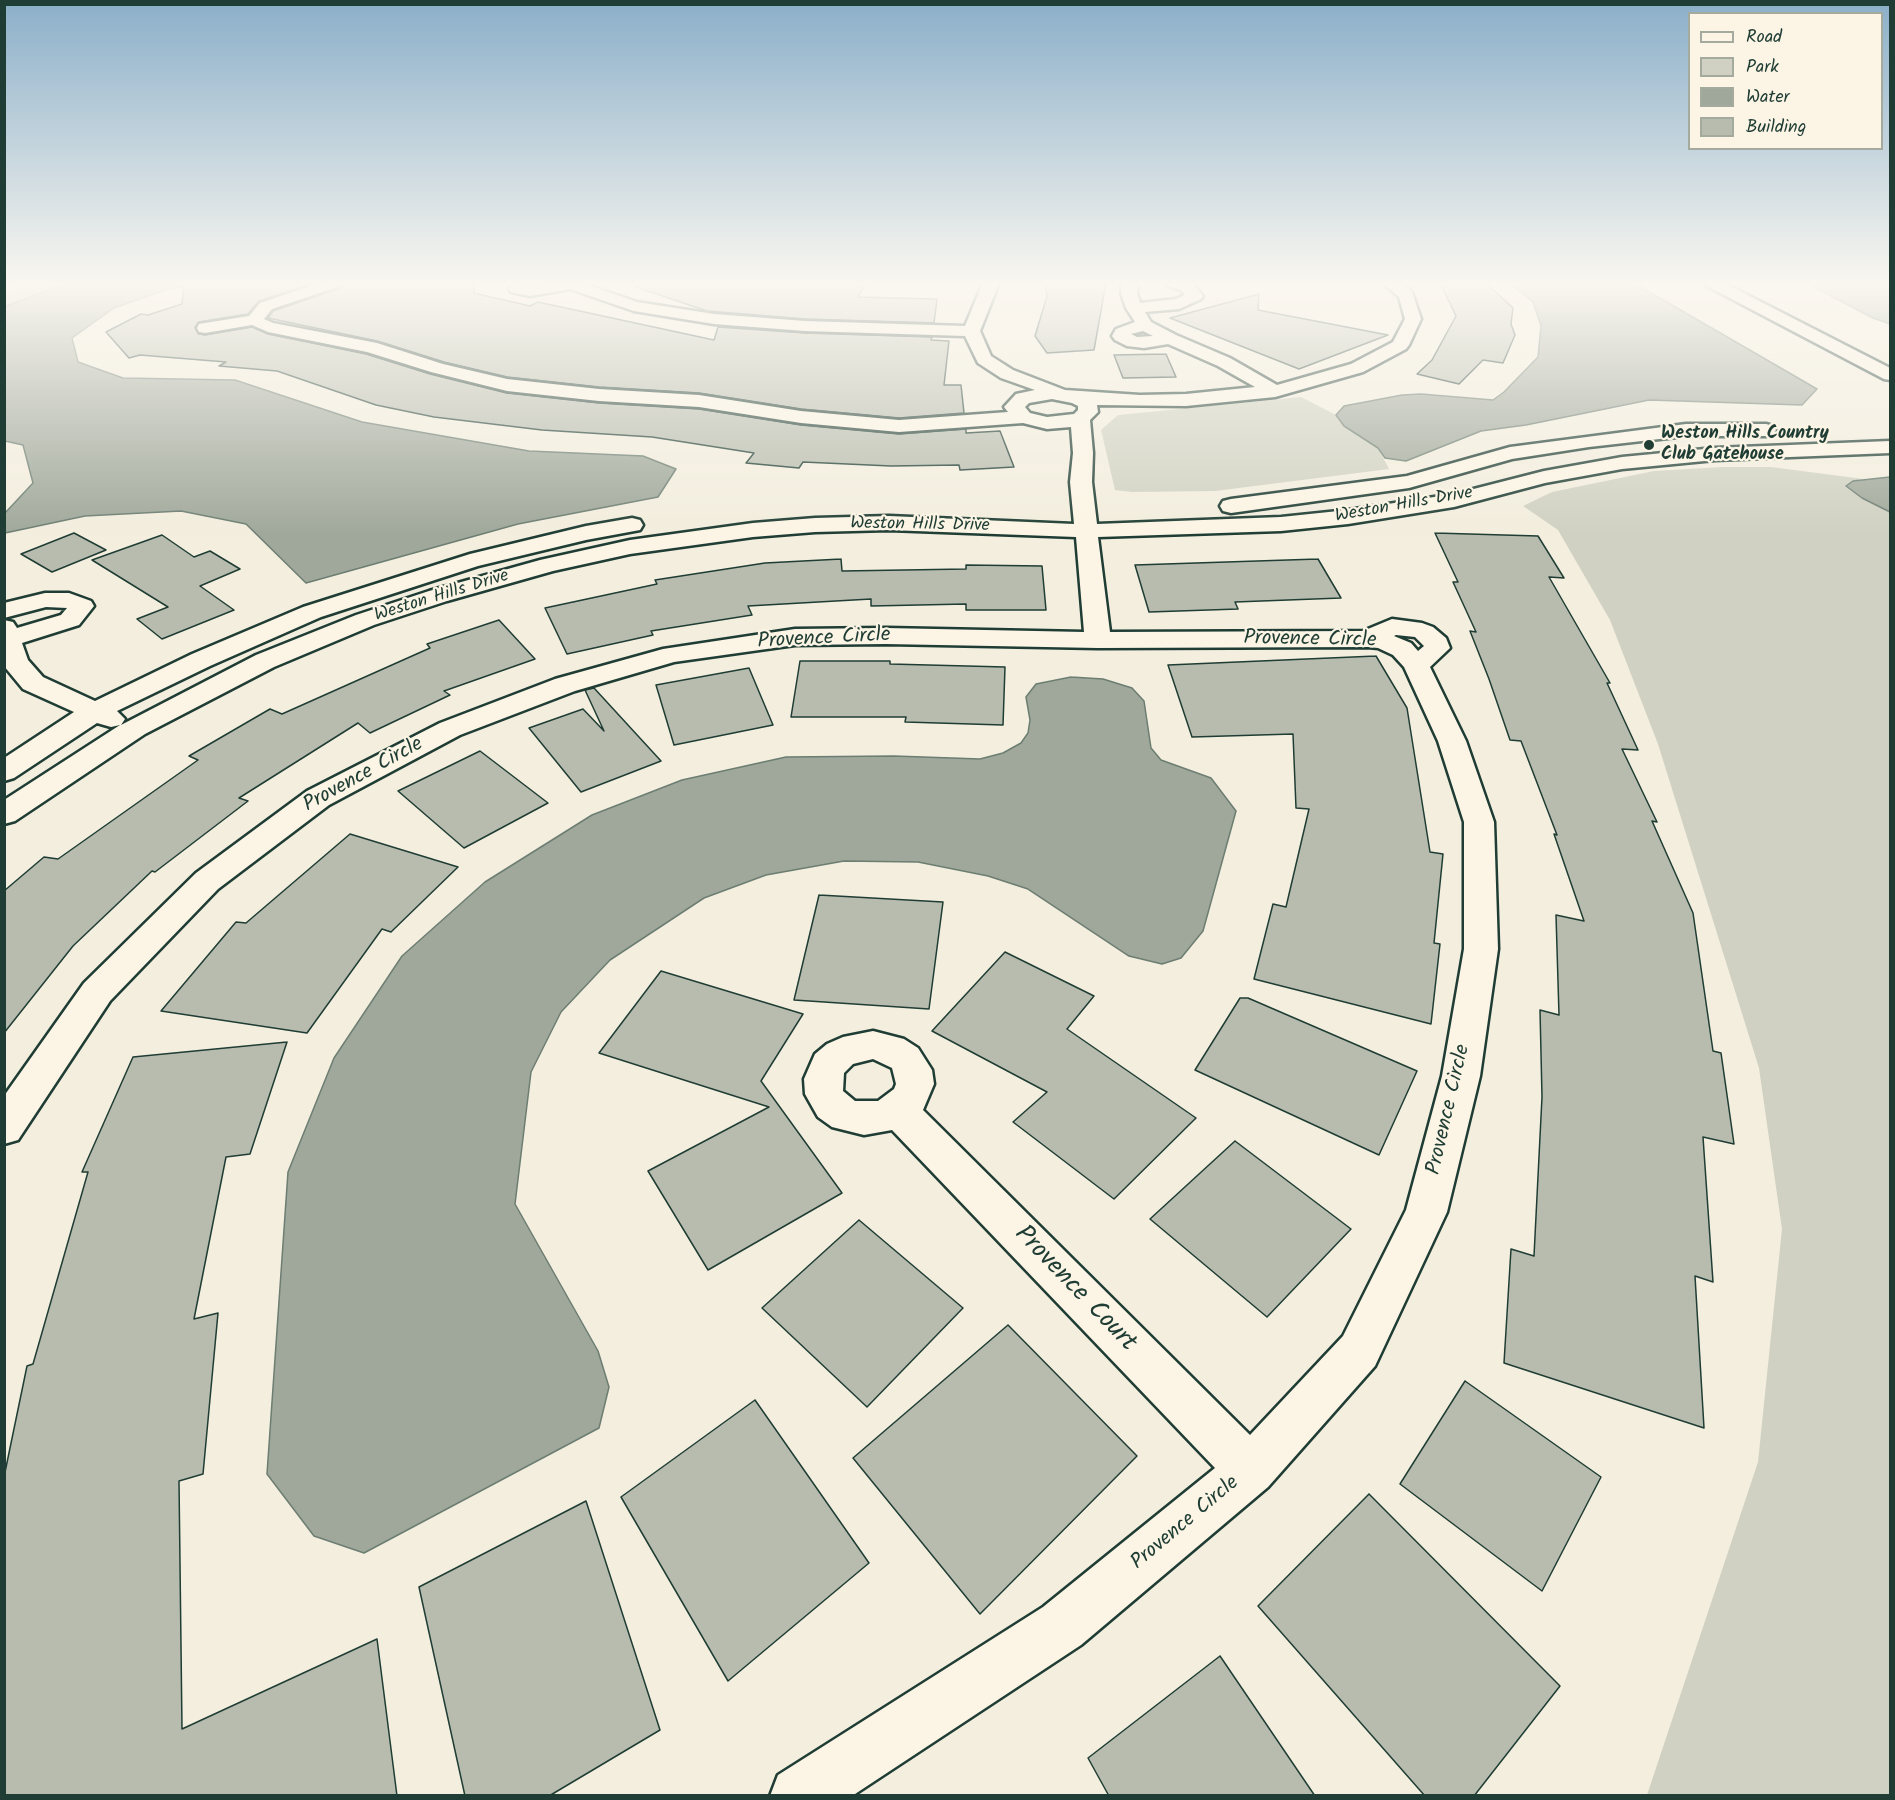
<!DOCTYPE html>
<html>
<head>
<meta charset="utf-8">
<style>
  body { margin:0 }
  #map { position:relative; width:1895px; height:1800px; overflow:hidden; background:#f3eede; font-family:Kalam,sans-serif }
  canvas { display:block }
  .frame { position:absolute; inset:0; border:6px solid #1f3d34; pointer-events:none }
  .legend { position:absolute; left:1688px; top:12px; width:195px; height:138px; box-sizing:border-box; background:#fcf5e5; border:2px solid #a4ab9e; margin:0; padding:8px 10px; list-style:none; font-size:18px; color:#1f3d34 }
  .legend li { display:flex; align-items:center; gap:12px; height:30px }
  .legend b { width:30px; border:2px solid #a4ab9e }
</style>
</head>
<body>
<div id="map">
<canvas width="1895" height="1800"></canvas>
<div class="frame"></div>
<ul class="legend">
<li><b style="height:8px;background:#fcf5e5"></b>Road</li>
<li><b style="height:16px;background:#d0d1c2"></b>Park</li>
<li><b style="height:16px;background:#a0a89b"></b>Water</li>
<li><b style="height:16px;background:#b8bcae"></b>Building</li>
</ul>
</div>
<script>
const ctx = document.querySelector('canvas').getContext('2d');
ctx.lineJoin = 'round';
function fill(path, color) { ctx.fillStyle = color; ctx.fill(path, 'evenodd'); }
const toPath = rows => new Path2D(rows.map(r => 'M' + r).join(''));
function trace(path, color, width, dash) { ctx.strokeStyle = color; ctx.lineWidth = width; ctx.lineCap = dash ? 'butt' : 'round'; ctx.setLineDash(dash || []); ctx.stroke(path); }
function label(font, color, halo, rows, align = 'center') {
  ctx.font = font + ' Kalam,sans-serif'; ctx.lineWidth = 4.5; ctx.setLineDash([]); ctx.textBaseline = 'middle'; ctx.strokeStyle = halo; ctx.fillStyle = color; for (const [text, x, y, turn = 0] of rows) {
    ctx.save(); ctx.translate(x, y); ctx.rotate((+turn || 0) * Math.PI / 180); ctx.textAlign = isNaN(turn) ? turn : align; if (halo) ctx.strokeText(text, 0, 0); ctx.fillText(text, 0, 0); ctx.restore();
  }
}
fill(toPath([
  [31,283,67,283,5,307,5,293],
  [1301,397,1336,415,1344,426,1378,448,1389,469,1215,491,1132,492,1115,490,1101,430,1118,415],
  [1722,467,1771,467,1863,479,1853,481,1862,498,1890,512,1890,1795,1647,1795,1758,1462,1782,1229,1759,1068,1658,744,1610,620,1558,530,1523,506,1552,492,1654,471]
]), '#d0d1c2');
const water = toPath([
  [67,283,203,283,166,290,114,308,72,338,78,362,123,378,235,380,362,422,529,451,643,456,676,469,658,497,518,524,306,583,246,524,181,511,85,516,5,533,5,513,33,483,23,445,5,441,4,307,67,283],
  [1508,283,1634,283,1817,389,1802,405,1649,400,1526,425,1481,431,1406,461,1385,458,1378,448,1344,426,1336,415,1344,406,1402,395,1421,394,1493,400,1504,392,1538,357,1541,326,1533,302,1508,283],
  [1806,283,1890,283,1890,324,1873,318,1806,283],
  [1890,477,1890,512,1862,498,1846,486,1853,481,1890,477],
  [1071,677,1103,679,1132,688,1144,701,1151,748,1161,760,1211,778,1236,811,1203,931,1181,958,1162,964,1129,956,1028,889,988,876,918,862,844,861,766,875,704,898,610,960,561,1012,531,1072,515,1204,598,1351,609,1387,599,1428,364,1553,314,1536,267,1474,288,1172,334,1058,402,956,485,882,592,815,682,780,786,757,894,756,980,759,1003,753,1021,743,1028,733,1030,720,1026,697,1036,684,1071,677]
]);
fill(water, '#a0a89b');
trace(water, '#6c7d72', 1.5);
const building = toPath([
  [184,283,314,283,259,301,248,314,199,322,195,327,199,334,205,335,252,327,268,334,366,354,430,374,507,393,599,403,699,409,801,425,899,434,966,429,966,433,1000,431,1014,467,960,470,959,465,891,466,803,462,799,468,746,463,754,453,652,437,542,430,434,417,376,405,277,371,219,366,226,362,140,355,129,358,106,332,141,314,148,315,182,304,184,283],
  [344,283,475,283,474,293,530,306,538,302,714,340,718,327,805,333,932,337,931,340,949,341,944,385,961,385,964,413,899,418,801,409,699,393,599,387,507,377,444,362,377,341,268,318,273,311,341,288,344,283],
  [637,283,866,283,858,297,937,299,934,323,805,319,707,311,636,287,637,283],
  [1045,283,1106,283,1094,350,1047,353,1035,336,1047,296,1045,283],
  [1440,283,1486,283,1513,308,1511,324,1515,335,1503,363,1483,360,1459,384,1417,374,1432,360,1456,316,1440,283],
  [1259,294,1258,310,1388,335,1299,369,1170,318,1259,294],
  [1166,354,1176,377,1123,378,1114,355,1166,354],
  [74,533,106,550,52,572,21,554,74,533],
  [1435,533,1538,536,1564,578,1549,577,1610,683,1607,683,1638,750,1622,749,1657,822,1652,821,1693,913,1713,1051,1721,1053,1734,1144,1703,1137,1713,1282,1695,1276,1704,1428,1504,1363,1511,1249,1534,1256,1542,1097,1540,1010,1559,1015,1556,915,1584,921,1554,834,1557,835,1521,741,1510,740,1489,679,1470,631,1476,632,1453,582,1458,582,1435,533],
  [162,535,194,557,210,551,240,569,200,586,234,610,162,639,137,619,168,607,92,560,162,535],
  [841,559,842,571,966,569,966,565,1042,566,1046,610,966,610,966,604,871,606,871,599,748,606,752,615,651,631,653,635,567,654,545,608,657,584,655,580,765,563,841,559],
  [1318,559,1341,598,1235,602,1238,609,1149,612,1135,565,1318,559],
  [499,620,535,659,444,691,450,695,370,733,358,723,239,798,248,801,155,872,152,871,73,946,4,1033,4,891,44,857,58,859,198,760,189,756,270,709,282,714,430,648,427,644,499,620],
  [1376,656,1407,708,1430,852,1443,854,1434,943,1440,944,1431,1024,1254,979,1273,904,1286,907,1309,809,1296,808,1293,734,1192,737,1168,665,1376,656],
  [800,661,890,661,890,664,1005,667,1003,725,905,722,906,717,791,717,800,661],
  [749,668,773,725,674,745,656,685,749,668],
  [594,688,661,761,581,792,529,728,583,709,604,731,585,690,594,688],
  [480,751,548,803,464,848,398,791,480,751],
  [350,834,458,867,391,932,382,929,307,1033,161,1011,236,922,246,923,350,834],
  [819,895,943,902,929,1009,794,1000,819,895],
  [1005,952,1094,996,1067,1029,1196,1118,1114,1199,1013,1122,1047,1092,932,1031,1005,952],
  [661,971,803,1014,761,1081,842,1193,708,1270,648,1171,769,1107,599,1053,661,971],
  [1240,998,1248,998,1417,1071,1379,1155,1195,1070,1240,998],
  [287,1042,250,1154,226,1157,194,1319,218,1313,203,1474,179,1481,182,1729,377,1639,397,1796,4,1796,4,1477,27,1366,33,1364,88,1172,82,1172,133,1057,287,1042],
  [1235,1141,1351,1229,1267,1317,1150,1219,1235,1141],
  [859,1220,963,1308,867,1407,762,1308,859,1220],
  [1008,1325,1137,1456,980,1614,853,1458,1008,1325],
  [1465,1381,1601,1477,1542,1591,1400,1484,1465,1381],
  [755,1400,869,1563,728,1681,621,1497,755,1400],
  [1369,1494,1560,1686,1474,1796,1425,1796,1258,1606,1369,1494],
  [586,1501,660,1730,549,1796,465,1796,419,1587,586,1501],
  [1220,1656,1315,1796,1109,1796,1088,1758,1220,1656]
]);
fill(building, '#b8bcae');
trace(building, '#1f3d34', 1.5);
const minor = toPath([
  [320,283,342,283,340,286,272,309,264,319,273,323,377,343,443,364,507,379,599,389,699,395,801,411,899,420,1008,412,1004,407,1016,394,1035,390,1001,378,978,363,965,336,805,331,714,324,634,311,570,289,530,296,511,292,509,289,513,283,529,283,527,286,530,286,552,283,582,283,637,302,714,314,805,321,965,326,983,283,999,283,980,331,991,356,1013,370,1065,390,1140,395,1186,394,1255,387,1218,366,1168,344,1144,348,1127,346,1115,340,1112,336,1116,329,1135,322,1126,308,1121,293,1122,283,1138,283,1137,293,1140,303,1176,299,1185,295,1181,290,1168,286,1166,283,1193,284,1203,296,1201,299,1179,309,1145,312,1151,322,1176,335,1230,358,1277,385,1351,364,1393,342,1405,319,1399,297,1383,283,1400,283,1412,292,1421,319,1409,345,1406,349,1363,372,1275,397,1186,406,1097,405,1098,412,1090,420,1093,453,1092,482,1097,524,1281,517,1348,510,1454,494,1544,471,1622,457,1715,448,1890,441,1890,453,1715,460,1622,469,1545,483,1454,507,1348,524,1281,531,1098,537,1110,632,1363,631,1392,619,1422,623,1433,627,1446,638,1450,648,1430,667,1466,741,1494,822,1498,949,1480,1076,1447,1212,1375,1366,1268,1487,1081,1645,852,1796,770,1796,778,1775,1043,1607,1215,1468,892,1130,864,1135,832,1127,818,1117,805,1094,804,1079,815,1054,827,1044,843,1037,873,1031,904,1039,918,1048,932,1070,934,1084,923,1110,1250,1435,1343,1336,1406,1210,1442,1076,1464,949,1464,822,1438,741,1404,667,1393,655,1378,648,1368,647,1098,648,886,644,795,645,674,662,575,691,460,735,329,805,218,889,110,1001,18,1140,4,1144,4,1096,84,983,196,873,307,791,440,723,555,679,663,649,795,629,886,628,1084,632,1076,537,889,530,815,532,753,537,630,554,553,571,447,601,374,625,274,667,145,734,15,821,4,824,4,800,120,725,111,727,97,723,14,778,4,781,4,758,74,712,23,689,4,666,4,620,13,622,17,628,61,615,67,608,46,607,4,618,4,603,45,593,69,593,91,601,94,606,79,625,22,643,28,660,43,677,95,701,192,654,303,607,470,554,586,526,632,518,640,520,643,525,640,530,586,540,478,566,321,617,210,666,117,711,125,719,121,725,256,655,356,615,429,591,540,560,630,540,753,523,815,518,889,516,1074,524,1070,482,1073,453,1071,427,1047,429,1023,423,899,432,801,423,699,407,599,401,507,391,431,372,367,352,268,332,252,325,205,333,199,332,197,328,199,324,205,323,249,316,260,303,320,283],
  [1143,331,1153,336,1137,337,1131,334,1143,331],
  [1052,399,1072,403,1078,406,1078,410,1074,414,1047,417,1030,413,1025,407,1029,403,1052,399],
  [1396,635,1415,637,1424,646,1418,651,1411,643,1394,636,1396,635],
  [873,1059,892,1068,896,1084,894,1089,878,1101,855,1101,843,1091,844,1073,853,1064,873,1059],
  [1686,424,1766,424,1773,426,1776,430,1773,434,1766,436,1686,436,1589,447,1512,459,1409,488,1231,513,1223,511,1220,506,1223,501,1231,499,1407,476,1510,447,1686,424]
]);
const major = toPath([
  [1705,283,1724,283,1890,368,1890,380,1884,379,1707,286,1705,283]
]);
trace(minor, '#1f3d34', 5);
trace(major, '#1f3d34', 5);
fill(minor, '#fcf5e5');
fill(major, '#fcf5e5');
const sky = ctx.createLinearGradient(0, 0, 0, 535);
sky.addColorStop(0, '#8bafc9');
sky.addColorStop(0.53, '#faf7f0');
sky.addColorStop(1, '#faf7f000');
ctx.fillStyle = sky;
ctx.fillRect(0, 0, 1895, 535);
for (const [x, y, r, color] of [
  [1649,445,6,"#1f3d34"]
]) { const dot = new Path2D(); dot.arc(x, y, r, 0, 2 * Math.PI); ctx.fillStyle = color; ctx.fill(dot); trace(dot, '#fcf5e5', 2); }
label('bold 18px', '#1f3d34', '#fcf5e5', [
  ["Weston Hills Country",1661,435],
  ["Club Gatehouse",1661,456]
], 'left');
label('18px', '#1f3d34', '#fcf5e5', [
  ["Weston Hills Drive",1404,506,-10],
  ["Weston Hills Drive",920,526,1],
  ["Weston Hills Drive",442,597,-17]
]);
label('21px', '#1f3d34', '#fcf5e5', [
  ["Provence Circle",824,640,-3],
  ["Provence Circle",1310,641,1],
  ["Provence Circle",364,776,-29],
  ["Provence Circle",1450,1110,-77],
  ["Provence Circle",1186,1524,-40]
]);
label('26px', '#1f3d34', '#fcf5e5', [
  ["Provence Court",1074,1290,46]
]);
</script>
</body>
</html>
